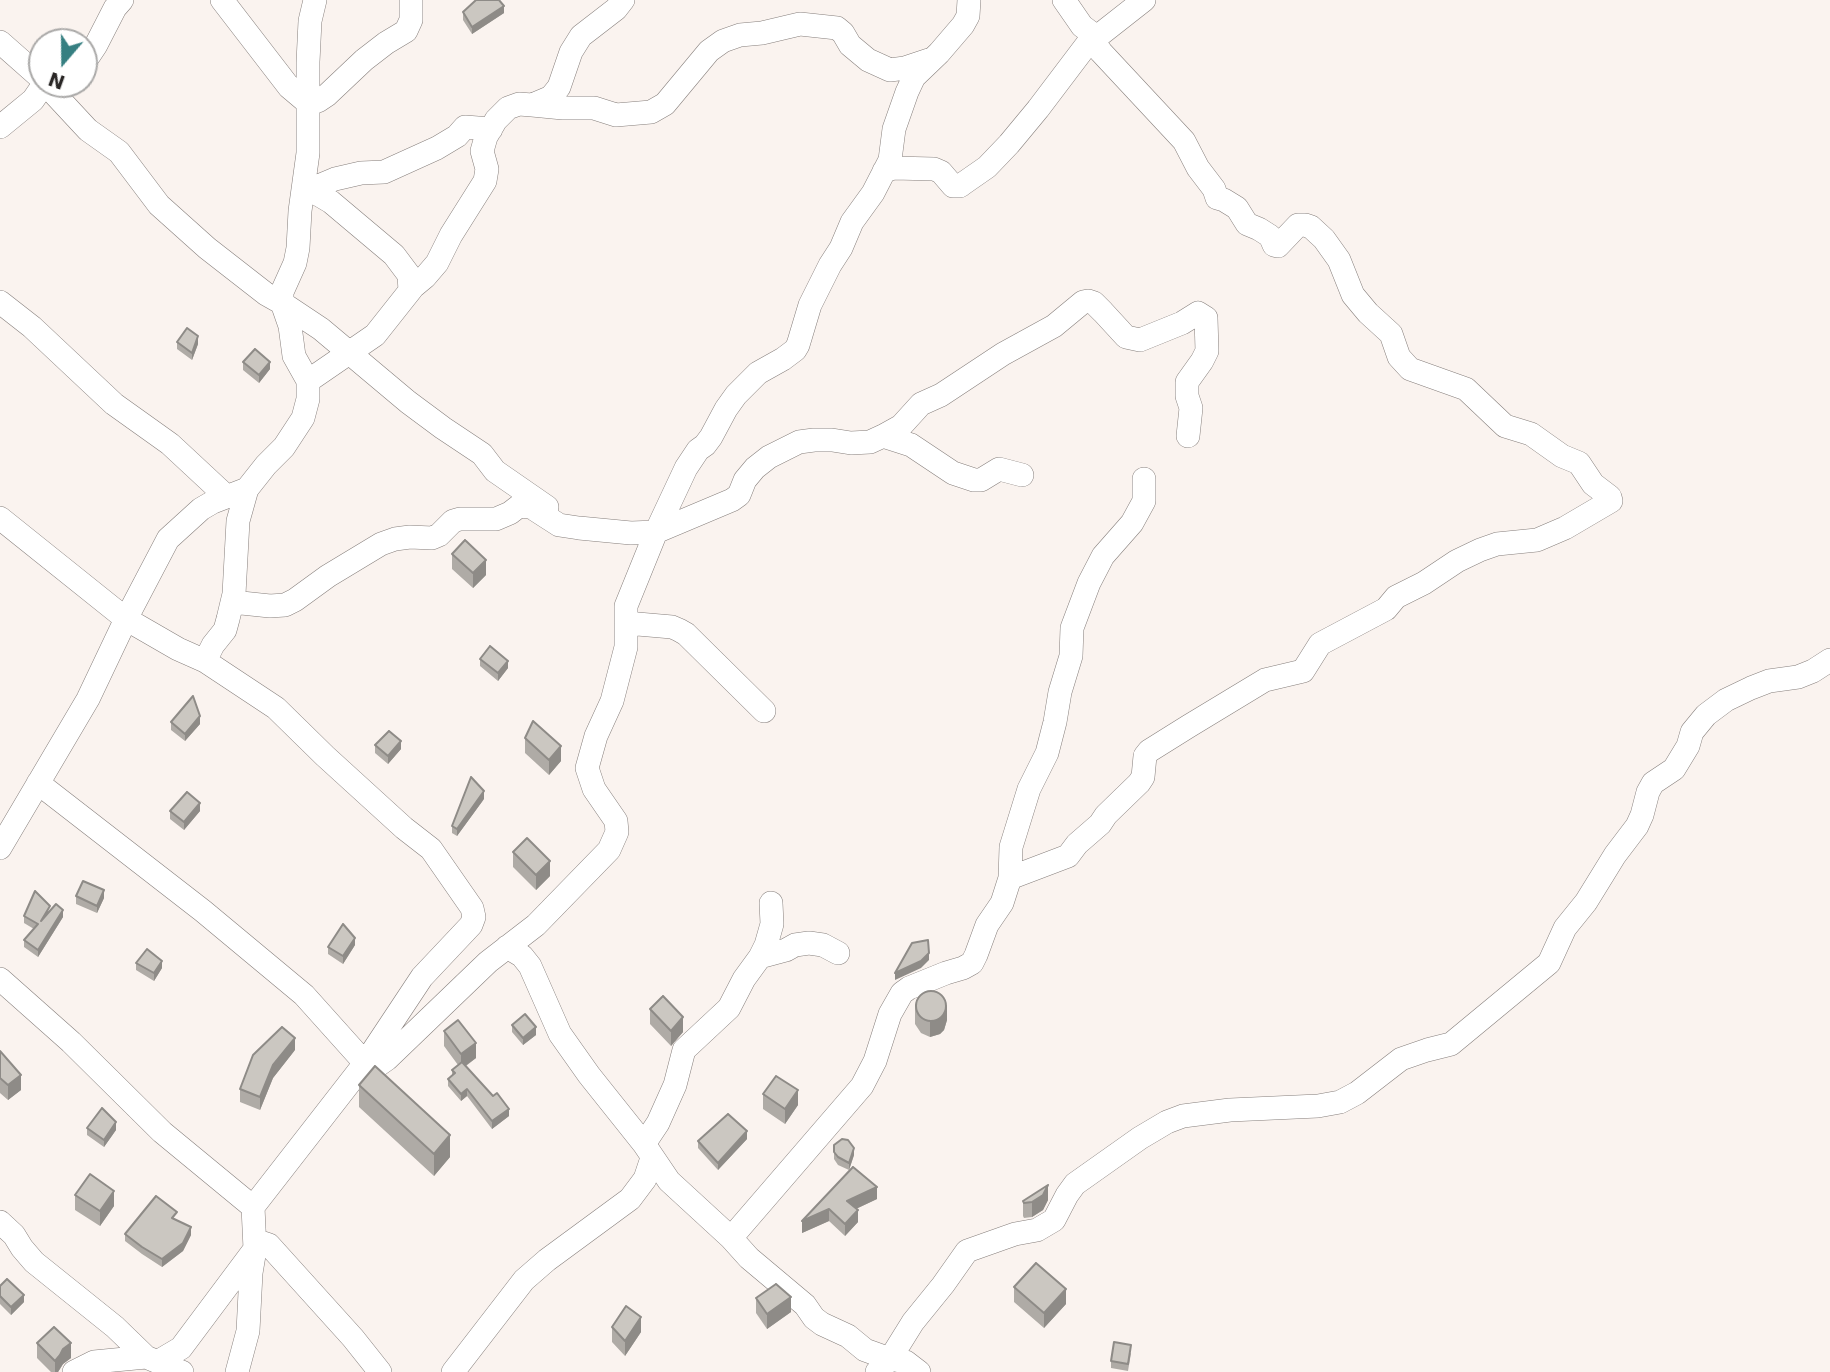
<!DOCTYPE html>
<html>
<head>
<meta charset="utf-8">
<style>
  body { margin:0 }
  #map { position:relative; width:1830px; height:1372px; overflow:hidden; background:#faf3ef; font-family:"DejaVu Sans",sans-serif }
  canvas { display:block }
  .north { position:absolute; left:28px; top:28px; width:70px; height:70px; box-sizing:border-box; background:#fff; border:2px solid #aaa9a8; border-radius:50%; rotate:200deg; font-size:19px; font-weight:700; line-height:28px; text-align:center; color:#2a2726 }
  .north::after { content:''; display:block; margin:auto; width:24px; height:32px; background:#367f81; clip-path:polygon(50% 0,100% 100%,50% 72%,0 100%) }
</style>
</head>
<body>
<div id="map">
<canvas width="1830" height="1372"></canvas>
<div class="north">N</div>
</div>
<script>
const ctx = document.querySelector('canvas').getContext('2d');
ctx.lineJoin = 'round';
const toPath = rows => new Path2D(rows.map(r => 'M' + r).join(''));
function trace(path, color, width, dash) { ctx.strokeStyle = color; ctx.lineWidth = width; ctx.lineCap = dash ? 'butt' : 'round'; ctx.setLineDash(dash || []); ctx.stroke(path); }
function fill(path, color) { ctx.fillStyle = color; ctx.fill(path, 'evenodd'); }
const minor = toPath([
  [222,0,289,87,308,103,318,101,327,95,364,60,386,43,406,31,411,20,411,0],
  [1064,0,1082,26,1094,35,1102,33,1144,0],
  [0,42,42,79],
  [84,63,96,45,115,8,122,0],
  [48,87,88,130,119,152,159,205,207,248,266,294,282,303,321,329,408,402,443,428,482,454,495,471,547,507],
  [532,105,563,108,594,108,616,115,651,112,665,104,709,51,723,41,740,35,762,33,800,24,837,28,843,33,850,45,868,60,890,70,905,68,929,60],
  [0,127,33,100,44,84],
  [884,171,894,168,934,169,941,172,953,186,960,186,964,183,987,167,1009,144,1038,109,1094,35],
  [309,189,331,202,394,255,409,275,410,291],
  [304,192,335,179,361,173,384,172,437,148,457,136,465,127,491,129],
  [0,302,32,327,114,404,170,444,227,497],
  [308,381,375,335,413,287,425,277,437,263,451,235,485,181,487,169,482,151,486,137,496,120,508,108,519,104,532,105,551,97,559,87,571,52,581,36,616,9,623,0],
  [883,436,911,445,953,473,974,480,981,480,999,469,1022,475],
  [0,518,126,619,178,649,205,661,276,708,325,756,404,828,431,849,472,908,474,917,471,925,422,977,365,1063,253,1207,255,1249,251,1273,248,1331,237,1372],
  [232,602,270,606,285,605,295,600,328,576,381,544,395,539,410,537,432,538,439,535,453,521,460,519,496,519,510,513,519,506,531,507,559,525,579,528,631,533,656,532,732,500,739,495,745,480,755,468,769,457,799,442,814,440,832,440,851,443,870,442,883,436,901,426,921,404,941,395,1003,354,1054,326,1083,302,1088,301,1094,303,1103,312,1126,337,1140,340,1182,323,1198,313,1206,318,1207,351,1202,361,1187,382,1187,396,1191,408,1188,436],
  [626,623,672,627,679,630,686,634,764,711],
  [205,661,213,645,225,630,228,619,234,594,238,521,247,489,266,465,284,447,303,418,308,399,308,381,294,356,290,326,282,303,282,292,295,263,298,248,300,211,308,153,308,62,310,21,315,0],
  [38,783,203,911,304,995,365,1063],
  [0,848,88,699,126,619,168,539,201,509,213,502,247,489],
  [1010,878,1068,856,1077,844,1100,824,1106,815,1139,783,1143,777,1145,756,1149,751,1189,726,1265,680,1303,671,1320,644,1386,609,1396,597,1424,583,1457,561,1480,550,1497,544,1537,540,1565,528,1611,501,1610,497,1593,484,1579,463,1562,456,1531,434,1505,426,1466,389,1410,369,1399,357,1391,334,1368,313,1353,295,1339,260,1324,239,1311,227,1305,225,1298,225,1278,246,1274,245,1270,236,1259,229,1247,224,1237,208,1224,200,1217,198,1214,189,1198,168,1184,141,1101,52,1095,44,1094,35],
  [507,947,522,956,530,966,560,1034,589,1075,644,1144,669,1181,731,1238,749,1258,805,1305,814,1318,822,1324,848,1336,865,1350,890,1359,906,1362,919,1372],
  [760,957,766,945,772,924,771,903],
  [0,979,71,1042,162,1132,253,1207],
  [357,1074,377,1066,387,1059,488,962,536,925,609,850,617,832,616,821,594,789,587,768,596,736,612,701,626,647,626,606,656,532,686,468,698,450,705,445,711,437,726,409,736,395,758,373,783,359,795,350,798,345,810,305,830,265,841,248,852,222,873,193,890,160,894,129,907,92,914,77,939,53,963,25,968,16,969,0],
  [644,1144,658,1123,675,1085,684,1050,729,1008,744,979,760,957,786,950,795,945,809,943,823,945,838,953],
  [0,1222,14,1235,22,1248,34,1262,115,1327,146,1357,182,1372],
  [731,1238,862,1086,875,1061,890,1014,902,993,909,988,946,973,963,968,972,963,976,955,987,925,1002,903,1010,878,1011,847,1029,789,1047,753,1055,722,1060,692,1071,656,1072,628,1089,583,1103,556,1132,523,1144,501,1144,479],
  [159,1361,181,1348,255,1249,263,1243,269,1245,353,1338,380,1372],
  [74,1372,94,1362,146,1357],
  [453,1372,524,1280,547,1260,630,1199,645,1179,652,1158],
  [877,1372,890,1359,913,1322,943,1285,967,1251,1015,1234,1037,1230,1054,1220,1067,1195,1075,1184,1140,1138,1167,1122,1183,1116,1230,1110,1318,1106,1340,1102,1357,1093,1401,1059,1427,1050,1451,1044,1549,963,1565,928,1586,902,1615,855,1637,826,1642,815,1648,792,1653,783,1674,769,1688,746,1692,732,1706,715,1726,700,1751,688,1769,681,1798,677,1813,671,1830,660]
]);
trace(minor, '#867f7c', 24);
trace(minor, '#fff', 23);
fill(toPath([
  [463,12,504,13,472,34,463,20],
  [177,342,198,344,192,360,177,349],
  [243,362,270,369,259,383,243,370],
  [452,554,486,575,473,588,452,569],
  [480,659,508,668,498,681,480,666],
  [171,722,200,724,185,741,171,730],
  [525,738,561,761,549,775,525,753],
  [375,745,401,749,388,764,375,753],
  [484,799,457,836,452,833,452,826],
  [170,811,200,811,184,830,170,819],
  [513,852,550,876,536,890,513,867],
  [76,896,104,898,97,913,76,904],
  [50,911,63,917,38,957,24,947,24,940,34,929,24,923,24,916],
  [355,945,343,964,328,954,328,947],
  [136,963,162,968,154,981,136,970],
  [915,1004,947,1020,944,1030,940,1034,930,1037,921,1033,915,1024],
  [650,1009,683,1032,671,1046,650,1024],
  [512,1025,536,1035,523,1045,512,1032],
  [444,1031,476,1058,466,1066,509,1116,492,1129,467,1096,461,1101,448,1086,448,1079,452,1075,452,1070,458,1065,444,1046],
  [295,1050,273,1078,260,1110,240,1102,240,1089],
  [0,1051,21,1090,8,1100,0,1093],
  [359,1085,450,1157,434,1176,359,1107],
  [763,1094,798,1105,785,1124,763,1109],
  [87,1128,116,1130,104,1147,87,1135],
  [747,1139,718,1170,698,1148,698,1141],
  [834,1145,854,1155,849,1170,838,1165,834,1159],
  [853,1167,877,1199,856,1209,858,1222,845,1236,829,1221,802,1233,802,1221],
  [75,1195,114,1206,100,1226,75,1210],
  [1048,1200,1043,1210,1032,1217,1024,1218,1023,1216,1023,1201],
  [177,1219,176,1220,191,1235,183,1251,162,1267,142,1254,125,1241,125,1234],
  [0,1286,24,1302,11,1315,0,1304],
  [1014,1287,1066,1304,1044,1328,1014,1302],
  [756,1298,791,1312,767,1329,756,1313],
  [612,1327,641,1332,625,1356,612,1342],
  [37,1343,71,1358,63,1364,58,1372,51,1372,37,1358],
  [1131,1353,1128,1371,1111,1368,1111,1361]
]), '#afaba6');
fill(toPath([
  [504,6,504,13,472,34,472,27],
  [198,336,198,344,192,360,192,353],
  [270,362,270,369,259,383,259,375],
  [486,560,486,575,473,588,473,573],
  [508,661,508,668,498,681,498,673],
  [200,716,200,724,185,741,185,734],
  [401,741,401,749,388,764,388,756],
  [561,746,561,761,549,775,549,760],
  [484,791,484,799,457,836,457,829],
  [200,803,200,811,184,830,184,822],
  [550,861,550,876,536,890,536,875],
  [104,890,104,898,97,913,97,906],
  [63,910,63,917,38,957,38,950],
  [355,938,355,945,343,964,343,956],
  [929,953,929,960,921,968,895,980,895,973],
  [162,961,162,968,154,981,154,973],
  [947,1005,947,1020,944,1030,940,1034,930,1037,930,1022],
  [683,1017,683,1032,671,1046,671,1031],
  [536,1027,536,1035,523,1045,523,1038],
  [295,1038,295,1050,273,1078,260,1110,260,1097,273,1065],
  [476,1043,476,1058,461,1069,461,1054],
  [21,1075,21,1090,8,1100,8,1085],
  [467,1089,467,1096,461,1101,461,1094],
  [798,1090,798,1105,785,1124,785,1109],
  [509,1109,509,1116,492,1129,492,1121],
  [116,1122,116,1130,104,1147,104,1140],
  [747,1131,747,1139,718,1170,718,1163],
  [450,1135,450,1157,434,1176,434,1154],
  [854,1148,854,1155,849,1170,849,1163],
  [1048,1185,1048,1200,1043,1210,1032,1217,1032,1202],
  [877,1187,877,1199,847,1213,847,1201],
  [114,1191,114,1206,100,1226,100,1211],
  [829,1209,829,1221,802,1233,802,1221],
  [858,1210,858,1222,845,1236,845,1224],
  [191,1227,191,1235,183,1251,162,1267,162,1259],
  [1066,1289,1066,1304,1044,1328,1044,1313],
  [24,1295,24,1302,11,1315,11,1307],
  [791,1297,791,1312,767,1329,767,1314],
  [641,1317,641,1332,625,1356,625,1341],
  [71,1343,71,1358,63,1364,58,1372,55,1372,55,1361,63,1349]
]), '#8e8b87');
const building = toPath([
  [476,0,499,0,504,6,472,27,463,12,476,0],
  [187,328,198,336,192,353,177,342,187,328],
  [255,349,270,362,259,375,243,362,255,349],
  [465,540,486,560,473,573,452,554,465,540],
  [490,646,508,661,498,673,480,659,490,646],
  [193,696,200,716,185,734,171,722,193,696],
  [533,721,561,746,549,760,525,738,533,721],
  [389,731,401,741,388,756,375,745,389,731],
  [471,777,484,791,457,829,452,826,471,777],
  [187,792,200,803,184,822,170,811,187,792],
  [527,838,550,861,536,875,513,852,527,838],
  [83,881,104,890,97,906,76,896,83,881],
  [35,891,50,906,41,921,56,904,63,910,38,950,24,940,38,924,24,916,35,891],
  [343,924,355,938,343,956,328,947,343,924],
  [928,940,929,953,921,961,895,973,912,943,928,940],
  [147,949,162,961,154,973,136,963,147,949],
  '916 1006a15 15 0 1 1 30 0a15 15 0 1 1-30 0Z',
  [663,996,683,1017,671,1031,650,1009,663,996],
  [525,1014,536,1027,523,1038,512,1025,525,1014],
  [458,1020,476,1043,461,1054,444,1031,458,1020],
  [282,1027,295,1038,273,1065,260,1097,240,1089,253,1055,282,1027],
  [0,1051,21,1075,8,1085,0,1078,0,1051],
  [462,1062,493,1096,497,1093,509,1109,492,1121,467,1089,461,1094,448,1079,455,1073,452,1070,462,1062],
  [375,1066,450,1135,434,1154,359,1085,375,1066],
  [776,1076,798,1090,785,1109,763,1094,776,1076],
  [102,1108,116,1122,104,1140,87,1128,102,1108],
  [728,1114,747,1131,718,1163,698,1141,728,1114],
  [842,1139,848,1140,854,1148,849,1163,838,1157,834,1152,834,1145,842,1139],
  [853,1167,877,1187,847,1201,858,1210,845,1224,829,1209,802,1221,853,1167],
  [90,1174,114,1191,100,1211,75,1195,90,1174],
  [1048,1185,1043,1195,1032,1202,1024,1203,1023,1201,1048,1185],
  [156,1196,177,1212,172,1218,191,1227,183,1243,162,1259,142,1247,125,1234,156,1196],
  [1036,1263,1066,1289,1044,1313,1014,1287,1036,1263],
  [7,1279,24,1295,11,1307,0,1296,0,1286,7,1279],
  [776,1284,791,1297,767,1314,756,1298,776,1284],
  [626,1306,641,1317,625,1341,612,1327,626,1306],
  [54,1327,71,1343,63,1349,60,1355,55,1361,37,1343,54,1327],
  [1114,1342,1131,1345,1128,1364,1111,1361,1114,1342]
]);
fill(building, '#cbc7c1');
trace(building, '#8e8b87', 2);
</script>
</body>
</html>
